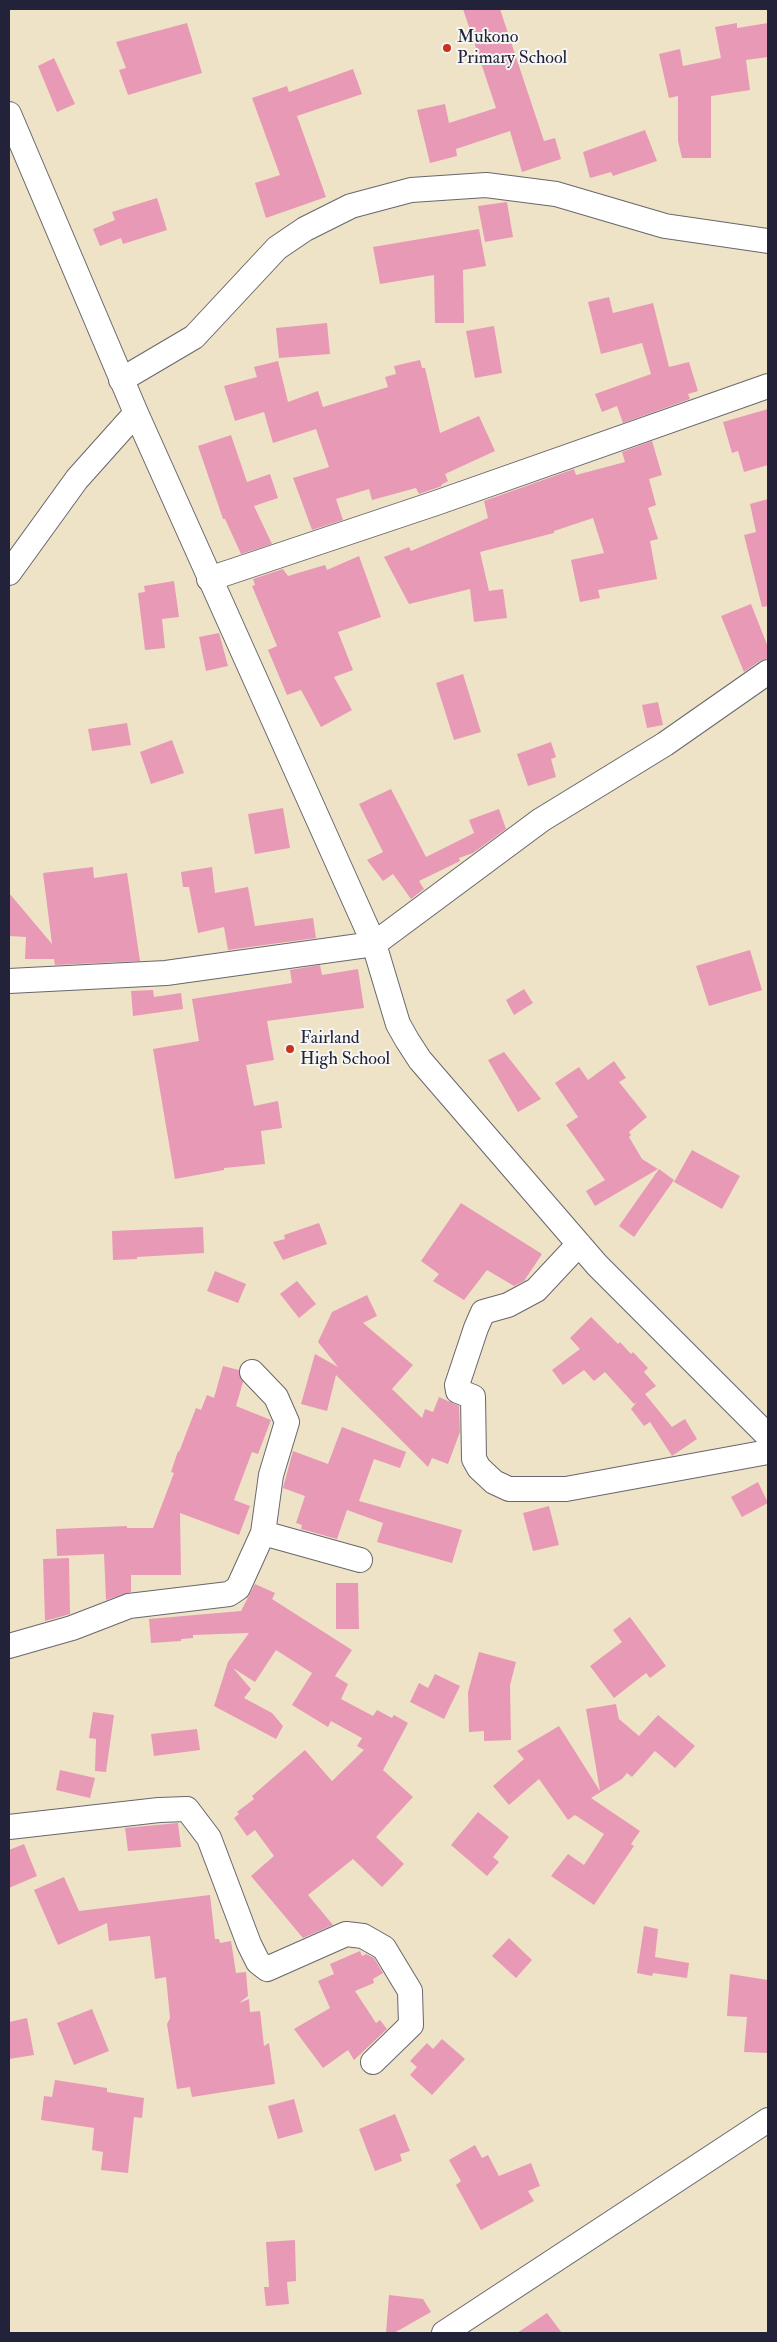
<!DOCTYPE html>
<html>
<head>
<meta charset="utf-8">
<style>
  body { margin:0 }
  #map { position:relative; width:777px; height:2342px; overflow:hidden; background:#eee3c7; font-family:"IM FELL Double Pica",serif }
  canvas { display:block }
  .frame { position:absolute; inset:0; border:10px solid #22223b; pointer-events:none }
</style>
</head>
<body>
<div id="map">
<canvas width="777" height="2342"></canvas>
<div class="frame"></div>
</div>
<script>
const ctx = document.querySelector('canvas').getContext('2d');
ctx.lineJoin = 'round';
function fill(path, color) { ctx.fillStyle = color; ctx.fill(path, 'evenodd'); }
const toPath = rows => new Path2D(rows.map(r => 'M' + r).join(''));
function trace(path, color, width, dash) { ctx.strokeStyle = color; ctx.lineWidth = width; ctx.lineCap = dash ? 'butt' : 'round'; ctx.setLineDash(dash || []); ctx.stroke(path); }
function label(font, color, halo, rows, align = 'center') {
  ctx.font = font + ' "IM FELL Double Pica",serif'; ctx.lineWidth = 4; ctx.setLineDash([]); ctx.textBaseline = 'middle'; ctx.strokeStyle = halo; ctx.fillStyle = color; for (const [text, x, y, turn = 0] of rows) {
    ctx.save(); ctx.translate(x, y); ctx.rotate((+turn || 0) * Math.PI / 180); ctx.textAlign = isNaN(turn) ? turn : align; if (halo) ctx.strokeText(text, 0, 0); ctx.fillText(text, 0, 0); ctx.restore();
  }
}
fill(toPath([
  [463,9,500,9,544,141,555,138,561,159,522,172,510,131,456,149,457,156,430,163,417,110,445,104,449,123,496,108],
  [187,23,202,73,128,95,119,70,126,68,116,42],
  [737,23,737,28,768,23,768,57,746,60,750,90,711,96,711,158,682,158,678,141,678,96,669,98,659,54,680,49,683,66,721,58,715,27],
  [54,58,75,104,57,112,38,66],
  [353,69,362,94,297,116,326,197,266,218,255,183,280,175,252,98,287,86,289,92],
  [645,130,657,161,613,176,611,172,590,178,583,152],
  [157,198,167,230,123,244,121,238,100,246,93,229,115,220,112,212],
  [507,202,513,237,485,242,478,206],
  [479,229,486,266,463,270,464,323,435,323,434,275,380,284,373,247],
  [609,297,613,313,653,303,669,367,689,362,698,391,688,394,690,399,623,423,617,406,602,412,595,394,651,374,642,343,601,354,588,302],
  [327,323,330,354,279,358,276,328],
  [494,326,502,373,475,378,466,331],
  [420,360,422,368,425,368,440,433,479,416,495,451,445,474,448,481,441,485,442,486,419,494,416,488,372,500,369,489,336,499,343,520,312,530,293,478,329,467,316,429,273,443,264,412,235,421,224,386,257,377,254,367,278,361,288,402,318,391,323,407,388,387,385,377,396,374,394,366],
  [768,409,768,465,744,472,738,451,732,453,723,422],
  [231,435,247,482,270,474,278,498,254,506,272,544,241,554,225,519,223,519,198,446],
  [652,441,662,475,649,479,656,505,648,508,658,539,650,541,657,579,598,590,600,598,580,602,571,560,604,553,593,518,554,531,554,533,480,552,489,591,503,589,507,618,474,622,470,589,409,604,384,557,409,547,411,551,488,518,484,501,574,469,576,475,625,462,622,452],
  [768,499,768,606,762,607,744,535,756,532,750,504],
  [359,556,381,617,338,632,353,670,334,677,352,710,321,727,301,690,287,695,268,650,277,646,252,586,255,585,253,579,283,569,288,576,325,565,327,570],
  [174,581,179,617,162,619,165,648,145,650,138,593,145,592,144,586],
  [751,604,768,647,768,658,760,661,744,672,721,616],
  [219,633,228,666,206,671,199,637],
  [463,674,481,732,454,740,436,683],
  [658,702,663,725,647,728,642,705],
  [127,723,131,745,92,751,88,729],
  [172,740,184,773,151,784,140,752],
  [551,742,556,757,551,759,556,777,528,786,517,754],
  [391,789,426,857,474,833,469,820,499,809,506,829,473,853,459,858,460,861,419,881,424,889,411,899,393,874,383,881,367,860,383,852,359,804],
  [283,808,290,848,255,854,248,814],
  [93,867,94,878,127,873,140,961,55,965,54,959,25,959,26,937,9,936,9,893,52,944,43,873],
  [212,867,215,893,248,887,255,926,313,918,316,938,228,950,224,927,198,933,189,887,183,887,181,872],
  [750,950,762,990,709,1006,696,966],
  [320,965,322,975,358,969,364,1008,267,1021,274,1060,246,1065,254,1106,278,1101,282,1128,261,1131,265,1164,224,1168,224,1170,175,1179,153,1049,199,1041,192,999,292,983,290,970],
  [524,989,533,1003,514,1015,506,1000],
  [153,990,154,997,181,993,183,1009,133,1016,131,991],
  [504,1052,541,1099,518,1112,488,1060],
  [614,1061,626,1078,619,1082,647,1117,629,1132,631,1135,629,1137,642,1159,658,1169,595,1206,586,1191,605,1180,566,1125,578,1117,555,1083,579,1067,588,1080],
  [692,1150,740,1176,722,1209,674,1182],
  [659,1169,674,1180,634,1237,619,1226],
  [461,1203,542,1254,524,1281,514,1286,487,1270,464,1300,433,1281,439,1274,421,1261],
  [319,1223,327,1244,283,1260,273,1242,285,1239,284,1235],
  [203,1227,204,1253,137,1257,137,1259,113,1260,112,1231],
  [215,1271,246,1284,238,1303,207,1291],
  [297,1281,316,1304,299,1318,280,1294],
  [367,1295,377,1316,363,1323,413,1365,392,1389,422,1418,425,1409,433,1412,439,1397,459,1406,460,1432,448,1464,432,1458,428,1467,336,1375,327,1411,301,1404,315,1354,338,1367,318,1342,332,1312],
  [591,1317,618,1344,620,1342,631,1354,633,1352,648,1368,644,1372,656,1386,645,1394,672,1427,685,1419,697,1439,672,1456,650,1422,644,1426,631,1409,637,1402,634,1404,605,1372,594,1381,584,1370,563,1385,552,1370,580,1349,570,1338],
  [223,1366,239,1370,243,1382,236,1406,271,1420,258,1454,252,1452,234,1500,250,1506,239,1535,180,1513,181,1575,131,1575,131,1592,106,1600,104,1554,57,1556,56,1529,127,1526,127,1528,153,1528,174,1473,171,1472,178,1451,179,1452,196,1408,201,1410,207,1395,214,1398],
  [342,1427,406,1452,400,1468,374,1459,359,1501,462,1530,452,1563,377,1542,383,1523,347,1510,337,1539,301,1529,302,1525,296,1523,305,1496,283,1488,293,1451,328,1464],
  [758,1482,768,1503,742,1517,731,1497],
  [549,1506,559,1545,533,1551,523,1513],
  [69,1558,70,1614,45,1621,43,1559],
  [336,1583,358,1583,359,1629,336,1629],
  [255,1584,275,1593,272,1599,352,1650,335,1676,348,1684,341,1699,373,1716,377,1710,392,1718,394,1715,408,1723,383,1770,413,1797,376,1837,404,1864,382,1887,353,1859,308,1895,333,1925,303,1938,251,1876,274,1856,255,1830,247,1836,234,1818,239,1814,237,1812,254,1799,252,1796,305,1750,332,1781,364,1750,357,1746,362,1738,331,1721,328,1727,292,1705,312,1673,276,1650,255,1682,233,1668,251,1689,244,1698,272,1713,283,1726,276,1739,214,1706,228,1662,249,1633,193,1635,193,1638,181,1639,181,1641,151,1643,149,1619,241,1611],
  [630,1617,666,1666,650,1678,646,1673,614,1698,590,1666,622,1642,613,1630],
  [479,1652,516,1662,510,1685,511,1740,484,1741,484,1731,469,1732,468,1692],
  [435,1674,460,1686,444,1719,410,1702,419,1683,428,1688],
  [616,1704,619,1719,639,1736,658,1715,695,1746,675,1768,655,1751,632,1777,627,1773,622,1779,591,1798,640,1831,631,1844,634,1846,594,1905,551,1876,568,1854,584,1865,604,1834,575,1815,568,1820,539,1779,509,1805,493,1786,524,1759,517,1751,559,1726,600,1791,586,1709],
  [93,1712,114,1715,106,1772,95,1771,96,1739,89,1738],
  [197,1729,200,1750,154,1756,151,1734],
  [60,1770,95,1778,90,1798,56,1790],
  [478,1812,509,1837,493,1857,499,1862,487,1876,451,1845],
  [178,1823,181,1847,128,1851,125,1828],
  [24,1844,37,1876,9,1888,9,1850],
  [64,1877,79,1911,210,1895,215,1939,219,1939,220,1943,231,1941,236,1973,246,1972,248,1996,239,2003,249,1999,250,2012,260,2011,264,2046,269,2043,275,2084,192,2097,190,2087,177,2089,167,2024,170,2018,166,1977,155,1979,150,1936,109,1941,107,1923,58,1945,34,1890],
  [644,1926,658,1929,655,1957,689,1963,687,1978,653,1973,652,1976,637,1973],
  [509,1938,532,1960,516,1978,492,1956],
  [360,1951,362,1956,366,1954,374,1958,383,1973,373,1979,374,1983,355,1991,376,2023,380,2020,387,2029,354,2060,348,2050,323,2068,294,2029,330,2008,318,1981,334,1974,330,1964],
  [730,1974,768,1980,768,2053,744,2052,747,2017,727,2016],
  [92,2009,109,2051,74,2065,57,2023],
  [27,2018,34,2055,9,2059,9,2022],
  [442,2039,465,2059,432,2095,410,2075,417,2067,410,2061,427,2043,433,2049],
  [55,2080,107,2088,107,2092,144,2098,142,2118,134,2117,128,2173,101,2170,103,2152,92,2150,94,2128,41,2120,44,2096,52,2097],
  [294,2099,303,2132,278,2139,268,2106],
  [395,2114,410,2151,400,2154,402,2161,375,2171,359,2129],
  [475,2145,482,2158,488,2155,499,2176,531,2163,540,2186,528,2191,534,2201,481,2230,456,2185,461,2181,449,2160],
  [295,2240,296,2281,287,2282,289,2304,266,2306,264,2287,269,2287,266,2242],
  [389,2295,423,2299,431,2312,394,2333,386,2333],
  [547,2313,562,2333,517,2333]
]), '#e899b6');
const minor = toPath([
  [9,114,136,413,374,944,398,1024,407,1040,420,1060,597,1265,768,1436],
  [121,380,194,337,277,248,305,229,351,206,411,190,486,185,556,194,665,226,768,241],
  [9,573,77,479,136,413],
  [209,579,436,503,768,386],
  [9,981,166,973,374,944,541,820,665,744,768,672],
  [579,1244,536,1290,508,1305,483,1312,476,1328,457,1385,458,1391,473,1397,474,1459,479,1468,494,1482,509,1489,566,1489,768,1452],
  [252,1372,276,1397,287,1422,271,1475,263,1533],
  [9,1646,72,1628,129,1606,229,1594,238,1588,263,1533,360,1560],
  [9,1827,159,1810,187,1809,209,1838,249,1944,258,1962,267,1969,346,1934,363,1936,384,1948,410,1991,411,2025,373,2062],
  [444,2333,768,2120]
]);
trace(minor, '#69666c', 26);
trace(minor, '#fff', 24);
for (const [x, y, r, color] of [
  [447,48,5,"#c8321e"],
  [290,1049,5,"#c8321e"]
]) { const dot = new Path2D(); dot.arc(x, y, r, 0, 2 * Math.PI); ctx.fillStyle = color; ctx.fill(dot); trace(dot, '#f6f6f2', 2); }
label('18px', '#22223b', '#f6f6f2', [
  ["Mukono",457,38],
  ["Primary School",457,59],
  ["Fairland",300,1039],
  ["High School",300,1060]
], 'left');
</script>
</body>
</html>
